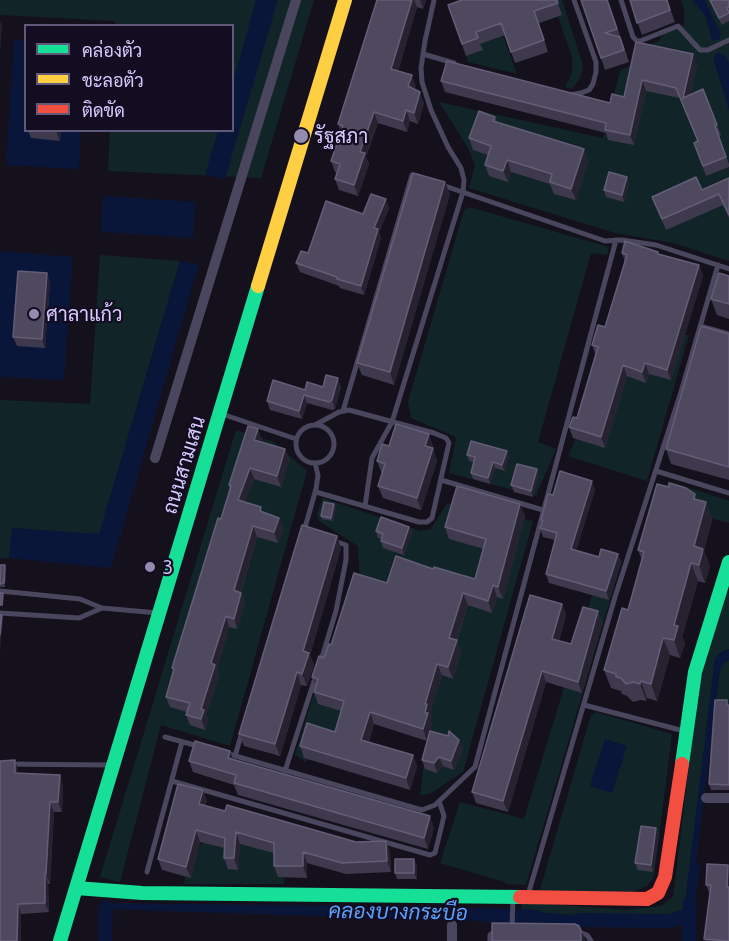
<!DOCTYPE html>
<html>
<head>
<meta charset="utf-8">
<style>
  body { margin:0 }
  #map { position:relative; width:729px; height:941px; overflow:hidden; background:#14111c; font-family:Ubuntu,Sarabun,sans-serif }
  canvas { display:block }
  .legend { position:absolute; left:24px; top:24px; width:210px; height:108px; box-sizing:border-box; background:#120d20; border:2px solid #615979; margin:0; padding:8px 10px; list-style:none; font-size:18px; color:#d7ccff }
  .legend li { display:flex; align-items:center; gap:12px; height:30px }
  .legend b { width:30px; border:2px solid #615979 }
</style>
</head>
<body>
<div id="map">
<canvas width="729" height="941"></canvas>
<ul class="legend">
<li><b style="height:8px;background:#16e098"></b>คล่องตัว</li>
<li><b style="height:8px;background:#ffcf43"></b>ชะลอตัว</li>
<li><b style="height:8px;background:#f24e42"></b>ติดขัด</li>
</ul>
</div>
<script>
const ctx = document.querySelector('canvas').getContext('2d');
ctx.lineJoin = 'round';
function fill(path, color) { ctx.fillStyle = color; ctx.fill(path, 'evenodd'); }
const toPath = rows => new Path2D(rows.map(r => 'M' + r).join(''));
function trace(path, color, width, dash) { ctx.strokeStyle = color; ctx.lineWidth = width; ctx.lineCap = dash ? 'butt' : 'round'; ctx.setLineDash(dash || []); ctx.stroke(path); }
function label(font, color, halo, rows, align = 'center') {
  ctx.font = font + ' Ubuntu,Sarabun,sans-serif'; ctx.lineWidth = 4.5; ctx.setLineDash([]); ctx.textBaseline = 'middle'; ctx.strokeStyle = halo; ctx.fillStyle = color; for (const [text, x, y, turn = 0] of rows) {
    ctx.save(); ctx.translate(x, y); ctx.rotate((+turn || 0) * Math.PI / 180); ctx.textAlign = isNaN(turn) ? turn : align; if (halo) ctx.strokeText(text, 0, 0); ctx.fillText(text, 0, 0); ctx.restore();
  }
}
fill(toPath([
  [0,0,314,0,261,178,108,171,110,131,232,130,232,26,115,26,115,21,0,15],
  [456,0,562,0,582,62,583,70,579,80,572,89,565,87,572,73,572,57,558,17,503,36,517,74,468,62],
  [681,0,729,0,729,261,673,243,615,233,469,188,475,165,468,148,439,102,603,138,620,71,635,63,635,50,659,41,663,33,684,25,684,9],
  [469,207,609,247,607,255,591,253,538,442,556,449,536,496,449,473,456,437,411,418,408,402,464,210],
  [100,255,180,261,99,535,13,528,9,558,0,559,0,400,90,404],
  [625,334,689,335,647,481,568,456],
  [236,430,274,442,307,471,230,746,161,725,120,882,100,877],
  [669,481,729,501,729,523,658,503],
  [323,498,420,531,431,529,447,503,533,521,463,772,430,794,420,795,427,740,360,582,358,546,319,521,317,513],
  [604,556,622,560,526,885,505,884,505,882,440,863,460,802,524,819],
  [725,593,729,593,729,649,723,651,715,659,684,913,670,919,598,917,521,911,521,902,628,910,661,906,673,897,699,683],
  [729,660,729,704,715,706,720,670,724,663],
  [315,689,358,705,346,750,320,741,306,762,295,755],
  [596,712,672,734,654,877,647,886,633,892,539,893,591,715],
  [211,834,287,853,284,884,184,884,187,859]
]), '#112528');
fill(toPath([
  [256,0,278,0,225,179,205,175,218,131,232,130,233,82],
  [692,0,705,0,721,34,719,40,712,40,706,17],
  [14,40,25,41,26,130,81,131,79,169,6,165],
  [718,52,726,56,729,63,729,111,713,58],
  [103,196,196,202,193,238,101,232],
  [0,251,73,257,64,380,0,377],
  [180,261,199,264,111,568,9,558,12,528,99,534],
  [729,649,729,660,724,663,720,670,696,863,700,864,692,923,683,919,715,659,718,654],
  [605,739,627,746,612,793,590,786],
  [103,903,438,907,505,909,504,922,102,909],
  [521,911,598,917,598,926,519,923]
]), '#0a1639');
trace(toPath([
  [487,915,537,917],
  [689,915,689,941],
  [580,920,669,921,689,915,690,903],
  [105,941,106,907]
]), '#0a1639', 14);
trace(toPath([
  [621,0,633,37,637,41,640,41,678,26,700,50,708,50,729,40],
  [423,54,454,63],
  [570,95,581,93,589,90,593,84,596,72,596,62,574,0],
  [442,185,605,241,622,240,656,245,729,269],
  [700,326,729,334],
  [343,411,412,175,419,177],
  [222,414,296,439],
  '296 444a19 19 0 1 1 38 0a19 19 0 1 1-38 0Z',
  [315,425,339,412,349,410,434,433,446,438,449,443,432,518,427,522,419,522,316,492],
  [656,471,729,493],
  [441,480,543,510],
  [365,506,372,458,392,422,463,192,464,180,461,168,448,147,431,110,422,82,421,68,425,41,434,0],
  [304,531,316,489,318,475,315,463],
  [0,591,80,599,102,608,158,613],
  [0,613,79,618,102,608],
  [320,664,336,611,346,560,346,545,334,541],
  [584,705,684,731],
  [165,737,198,746],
  [225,753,422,810,435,805,475,767,616,240],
  [235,756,242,732],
  [0,764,112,765],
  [285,771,316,675],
  [172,781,430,855,435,853,444,816,439,801],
  [147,872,182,742],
  [528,895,615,597,681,392,718,265],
  [512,927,513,898],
  [576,931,587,935,591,941],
  [490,941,490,935,498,929]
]), '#4a465d', 5);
trace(toPath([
  [155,458,296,0],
  [706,798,729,798],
  [452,941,452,925]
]), '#4a465d', 10);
trace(toPath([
  [682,764,695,672,729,562],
  [76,888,142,893,520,897],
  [60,941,258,286]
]), '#16e098', 14);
trace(toPath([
  [258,286,345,0]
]), '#ffcf43', 14);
trace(toPath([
  [520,897,647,899,658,893,665,877,682,764]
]), '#f24e42', 14);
fill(toPath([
  [377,0,426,0,423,9,417,7,398,71,416,86,414,89,424,103,418,124,410,121,407,132,378,123,366,157,369,164,358,196,339,190,335,179,337,173,335,172,331,161,341,132,338,124],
  [557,0,562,15,539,23,548,52,515,63,505,35,480,44,483,50,466,56,448,5],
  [581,0,608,0,629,62,605,70],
  [630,0,667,0,675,22,642,35],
  [709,0,729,0,729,21,722,25],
  [636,42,697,64,690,95,717,125,721,135,719,137,729,164,729,167,706,176,694,143,698,141,680,98,646,91,634,145,608,140,606,133,445,92,441,81,610,103,624,97],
  [495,117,497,122,584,149,588,161,576,200,554,194,550,184,511,172,508,182,489,176,485,165,488,155,473,150,469,138],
  [28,130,61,130,60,141,31,138],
  [729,178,729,218,723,205,666,230,652,197,702,190],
  [445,182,450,194,394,385,362,375,357,363],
  [629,183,624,202,606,197,604,190],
  [389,208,379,233,381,238,364,295,340,288,339,286,300,272,296,263,363,214],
  [658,252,659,254,699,265,703,276,671,380,649,374,646,383,627,376,605,448,573,438,569,427,577,418,596,356,592,345,605,327,625,262,622,253],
  [47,273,50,282,45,348,17,346,13,337],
  [729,276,729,319,717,315,711,299],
  [729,334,729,480,671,464,666,449],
  [323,387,341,387,335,409,332,410,307,403,302,419,270,410,267,401,305,390],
  [262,440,261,442,285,449,289,460,281,487,254,479,245,502,263,513,279,518,283,529,278,543,257,537,241,592,245,603,237,629,229,627,217,669,219,675,206,715,208,720,205,730,190,725,186,715,187,712,170,707,166,697,174,672,172,668,230,489,229,485],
  [389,446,433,446,433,448,437,461,421,510,383,498,378,486,382,474,377,461],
  [507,451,509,457,505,471,495,468,490,484,473,479,471,473,474,462,469,461,467,455],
  [539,475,533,497,514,492,511,485],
  [595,490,576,550,599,557,618,554,621,563,609,600,549,583,546,574,555,540,543,537,540,528,542,523,541,520,553,495],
  [697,500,706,502,712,520,704,551,710,566,705,583,698,581,682,637,685,643,680,658,670,655,657,701,647,698,646,701,641,700,633,702,627,696,622,694,621,691,611,688,604,670,628,610,642,560,638,550],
  [520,504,525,516,503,599,497,597,492,613,468,605,457,640,461,652,453,679,442,675,430,712,432,716,430,720,432,725,430,731,459,740,463,749,454,770,443,766,437,773,425,769,422,760,427,741,374,724,369,742,413,755,417,767,410,790,304,758,300,746,335,732,341,711,318,704,314,692,316,687,312,677,324,658,331,645,387,583,433,569,475,579,484,549,449,539,445,527],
  [336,507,333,521,322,519,321,516],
  [409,527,412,533,404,555,383,548,381,541,382,539,378,538,376,531],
  [341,548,310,655,314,665,307,686,301,685,280,756,244,746,239,734],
  [0,565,5,565,6,568,5,587,0,587],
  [562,604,566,615,559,641,571,644,598,611,602,623,582,693,546,682,508,812,476,803,472,792],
  [729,705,729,790,711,790,709,784],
  [230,751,233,759,434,828,428,849,238,795,234,785,193,772,189,761],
  [15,760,18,770,18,773,63,785,62,812,54,812,50,884,48,884,49,912,21,914,0,941],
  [203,790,207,801,205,806,356,842,386,841,390,852,391,872,346,874,307,863,307,878,278,877,274,866,274,853,240,844,238,870,228,869,224,858,225,848,200,842,191,878,162,870,158,859],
  [656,828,659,834,653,872,638,870,635,863],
  [417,865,417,879,397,879,395,873],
  [728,865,729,941,705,941,704,939,710,892,709,892,706,885]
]), '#3e394c');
fill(toPath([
  [412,0,414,0,417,7,395,80,391,69],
  [420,0,426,0,423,9],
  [0,21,2,25,0,51],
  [693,54,697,64,687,108,683,98],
  [412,75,416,86,412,97,408,86],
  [642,80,646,91,634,145,630,135],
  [420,92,424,103,418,124,414,113],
  [406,110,410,121,407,132,403,121],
  [374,112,378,123,366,157,369,164,358,196,354,185,360,152],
  [56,130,61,130,60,141,56,131],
  [584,149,588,161,576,200,571,189],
  [507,160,511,172,508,182,503,171],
  [627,177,629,183,624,202,622,195],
  [445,182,450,194,394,385,390,372],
  [386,199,389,208,379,233,381,238,364,295,361,286,374,228],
  [699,265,703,276,671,380,667,370],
  [47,273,50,282,45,348,42,339],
  [645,363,649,374,646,383,642,372],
  [623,365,627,376,605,448,601,437],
  [338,378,341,387,335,409,332,400],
  [304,395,307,403,302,419,299,411],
  [258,429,262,440,258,451,254,440],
  [429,434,433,446,429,458,425,446],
  [433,448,437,461,421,510,417,498],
  [285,449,289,460,281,487,277,476],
  [507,451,509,457,505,471,502,465],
  [493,462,495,468,490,484,488,478],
  [250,468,254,479,242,510,238,500],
  [537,469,539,475,533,497,531,491],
  [592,481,595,490,574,558,571,549],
  [706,502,712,520,704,551,710,566,705,583,699,565,694,546],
  [334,504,336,507,333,521,331,518],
  [520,504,525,516,503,599,498,587],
  [279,518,283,529,278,543,274,532],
  [253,526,257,537,238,601,234,590],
  [409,527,412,533,404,555,402,548],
  [337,536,341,548,310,655,314,665,307,686,302,674,303,651],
  [618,554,621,563,609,600,606,591],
  [691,563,698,581,682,637,685,643,680,658,674,640,674,625],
  [5,565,6,568,5,587,4,583],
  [493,585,497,597,492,613,488,601],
  [3,593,4,596,3,608,2,605],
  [241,593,245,603,237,629,234,619],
  [463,593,468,605,453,650,449,638],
  [562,604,566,615,556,650,552,639],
  [598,611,602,623,582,693,578,682],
  [2,615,3,618,0,653,0,635],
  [226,616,229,627,217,669,219,675,206,715,208,720,205,730,201,719,201,709,211,663],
  [663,638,670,655,657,701,651,684],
  [457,640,461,652,453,679,448,667],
  [437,664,442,675,430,712,432,716,430,720,432,725,427,741,423,729,425,704],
  [542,671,546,682,508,812,503,801],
  [297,672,301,685,280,756,275,744],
  [641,681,647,698,646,701,640,684],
  [370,712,374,724,366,752,361,740],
  [459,740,463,749,454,770,451,761],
  [230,751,234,762,228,758],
  [413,755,417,767,410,790,406,778],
  [439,757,443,766,437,773,434,763],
  [15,760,18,770,19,783,15,773],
  [60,775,63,785,62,812,58,802],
  [203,790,207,801,203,815,199,804],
  [50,802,54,812,50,884,46,874],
  [430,816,434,828,428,849,424,838],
  [656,828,659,834,653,872,651,865],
  [196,830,200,842,191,878,186,867],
  [236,832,240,844,238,870,234,858],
  [386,841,390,852,391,872,387,861],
  [303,852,307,863,307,878,303,866],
  [414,859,417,865,417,879,414,873],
  [728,865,729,866,729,892,727,887],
  [45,874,48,884,49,912,45,903],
  [18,904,21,914,21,941,17,941],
  [581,930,586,941,581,941]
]), '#262230');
const building = toPath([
  [377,0,412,0,391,69,412,75,408,86,420,92,414,113,406,110,403,121,374,112,360,152,365,153,354,185,335,179,340,164,331,161,343,126,338,124,377,0],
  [462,0,557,0,558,3,534,11,544,40,511,52,501,23,476,32,478,38,462,44,448,5,462,0],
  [581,0,607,0,617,29,605,33,620,37,624,50,601,58,581,0],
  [630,0,667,0,670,10,637,23,630,0],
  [710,0,729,0,729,7,727,8,729,13,719,18,710,0],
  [636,42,693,54,683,98,703,89,717,125,715,126,726,157,703,166,694,143,698,141,676,88,642,80,630,135,605,130,606,123,441,81,447,61,610,103,612,94,624,97,636,42],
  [479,111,495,117,493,121,584,149,571,189,550,182,552,174,507,160,503,171,485,165,491,146,469,138,479,111],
  [609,172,627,177,622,195,604,190,609,172],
  [413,173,445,182,390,372,357,363,413,173],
  [696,177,702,190,729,178,729,215,719,194,662,219,652,197,696,177],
  [371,194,386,199,374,228,378,229,361,286,337,279,337,277,296,263,301,251,308,253,326,201,363,214,371,194],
  [625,241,658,252,658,254,699,265,667,370,645,363,642,372,623,365,601,437,569,427,573,417,577,418,598,347,592,345,598,325,605,327,627,255,622,253,625,241],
  [18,271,47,273,42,339,13,337,18,271],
  [719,273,729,276,729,304,711,299,719,273],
  [701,326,729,334,729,467,666,449,701,326],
  [326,375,338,378,332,400,329,402,304,395,299,411,267,401,273,380,305,390,307,382,323,387,326,375],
  [396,424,429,434,425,446,433,448,417,498,378,486,385,464,377,461,382,444,389,446,396,424],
  [248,426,258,429,254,440,285,449,277,476,250,468,238,500,261,507,260,511,279,518,274,532,253,526,234,590,241,593,234,619,226,616,211,663,215,665,201,709,204,710,201,719,186,715,190,703,166,697,174,669,172,668,218,518,221,519,231,486,229,485,248,426],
  [471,441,507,451,502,465,493,462,488,478,471,473,475,457,467,455,471,441],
  [517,464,537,469,531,491,511,485,517,464],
  [560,471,592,481,571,549,599,557,601,549,618,554,606,591,546,574,557,533,540,528,543,521,541,520,548,494,553,495,560,471],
  [669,483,686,488,695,494,694,499,706,502,694,546,703,549,699,565,691,563,674,625,678,626,674,640,663,638,651,684,641,681,640,684,634,682,626,684,621,678,616,677,616,674,604,670,622,608,628,610,644,552,638,550,657,484,669,487,669,483],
  [457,486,520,504,498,587,493,585,488,601,463,593,449,638,457,640,448,667,437,664,425,704,427,704,425,713,428,713,423,729,370,712,361,740,413,755,406,778,300,746,307,723,335,732,344,701,314,692,318,679,312,677,319,656,324,658,329,644,331,645,354,573,387,583,396,556,433,569,434,567,475,579,486,539,445,527,457,486],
  [324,502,334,504,331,518,321,516,324,502],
  [381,517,409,527,402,548,381,541,383,534,376,531,381,517],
  [302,525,337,536,303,651,309,653,302,674,297,672,275,744,239,734,302,525],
  [0,565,5,565,4,583,0,584,0,565],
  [0,593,3,593,2,605,0,605,0,593],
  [530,595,562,604,552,639,571,644,583,607,598,611,578,682,542,671,503,801,472,792,530,595],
  [0,615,2,615,0,635,0,615],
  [715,700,727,700,727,705,729,705,729,785,709,784,715,700],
  [430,731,448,736,449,731,459,740,451,761,439,757,434,763,422,760,430,731],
  [195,741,230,751,228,758,430,816,424,838,234,783,236,775,189,761,195,741],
  [15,760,15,773,60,775,58,802,50,802,46,874,45,874,45,903,18,904,17,941,0,941,0,761,15,760],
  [178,784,203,790,199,804,225,811,227,805,356,842,386,841,387,861,342,863,303,852,303,866,274,866,274,843,236,832,234,858,224,858,225,838,196,830,186,867,158,859,178,784],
  [641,826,656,828,651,865,635,863,641,826],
  [395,859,414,859,414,873,395,873,395,859],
  [707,864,728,865,727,887,729,887,729,941,704,939,711,885,706,885,707,864],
  [492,923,575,924,579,926,581,930,581,941,492,941,492,923]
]);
fill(building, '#4e495f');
trace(building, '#645d78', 1.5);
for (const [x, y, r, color] of [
  [301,136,8,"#938bb0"],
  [34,314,6,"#938bb0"],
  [150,567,6,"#938bb0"]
]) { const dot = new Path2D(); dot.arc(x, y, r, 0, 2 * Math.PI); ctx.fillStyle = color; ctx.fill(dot); trace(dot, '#120d20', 2); }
label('20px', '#d7ccff', '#120d20', [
  ["รัฐสภา",314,136],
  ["ศาลาแก้ว",46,314],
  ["3",162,567]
], 'left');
label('20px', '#d7ccff', '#120d20', [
  ["ถนนสามเสน",184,465,-73]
]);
label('italic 21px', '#5ba2fe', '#120d20', [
  ["คลองบางกระบือ",398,912,1]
]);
</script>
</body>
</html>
